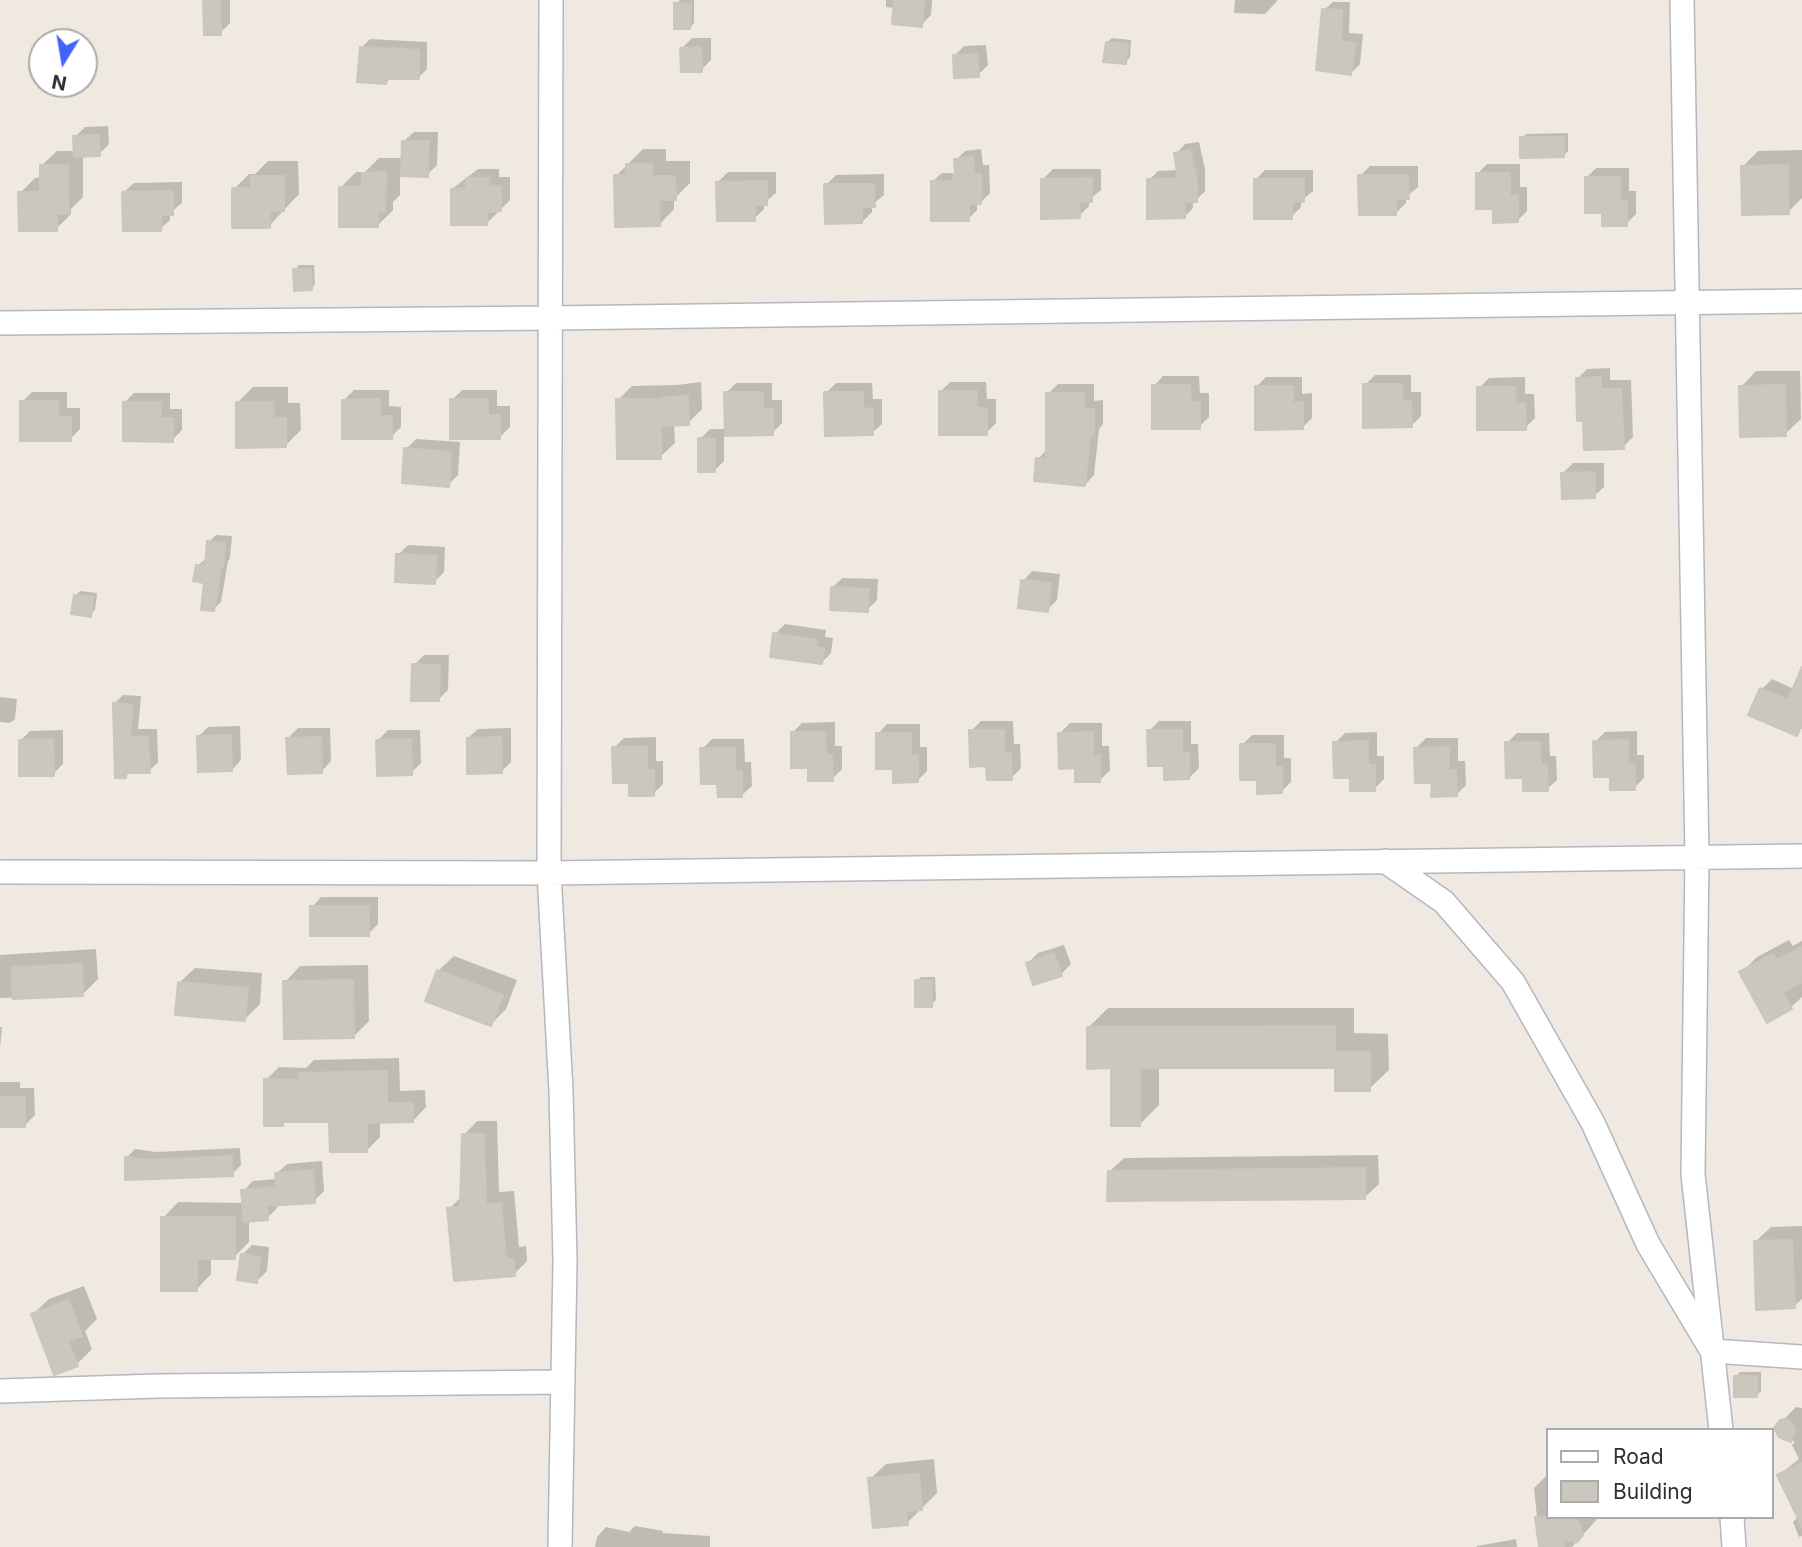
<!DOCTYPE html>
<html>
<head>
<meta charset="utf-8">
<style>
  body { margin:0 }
  #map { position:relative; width:1802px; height:1547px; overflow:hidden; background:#efe9e1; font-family:Inter,sans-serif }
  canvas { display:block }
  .legend { position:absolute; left:1546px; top:1428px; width:228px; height:91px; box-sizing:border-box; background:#fff; border:2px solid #ababab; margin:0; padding:9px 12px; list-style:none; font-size:21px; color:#2e2e2e }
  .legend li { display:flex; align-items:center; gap:14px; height:35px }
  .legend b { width:35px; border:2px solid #ababab }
  .north { position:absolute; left:28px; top:28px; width:70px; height:70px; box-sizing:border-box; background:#fff; border:2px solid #ababab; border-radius:50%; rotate:191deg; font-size:19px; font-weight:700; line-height:28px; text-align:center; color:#2e2e2e }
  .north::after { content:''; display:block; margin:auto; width:24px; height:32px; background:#4264fb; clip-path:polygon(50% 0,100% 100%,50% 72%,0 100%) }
</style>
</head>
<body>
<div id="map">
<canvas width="1802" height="1547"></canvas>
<ul class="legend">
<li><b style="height:9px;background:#fff"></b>Road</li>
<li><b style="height:19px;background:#cbc7bf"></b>Building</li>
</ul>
<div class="north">N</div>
</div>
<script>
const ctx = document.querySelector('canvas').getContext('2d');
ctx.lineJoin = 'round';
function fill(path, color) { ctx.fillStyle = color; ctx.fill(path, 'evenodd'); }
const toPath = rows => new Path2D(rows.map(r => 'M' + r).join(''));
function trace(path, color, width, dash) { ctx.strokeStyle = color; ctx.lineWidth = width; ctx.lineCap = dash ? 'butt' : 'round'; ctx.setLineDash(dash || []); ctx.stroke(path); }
fill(toPath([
  [205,0,230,0,230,23,220,33],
  [680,0,694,0,694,23,690,28,676,4],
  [886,0,932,0,931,15,921,25,895,8,886,7],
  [1235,0,1278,0,1265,14,1234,13],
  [1333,2,1350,2,1349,33,1363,34,1360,64,1351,73,1324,10],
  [692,38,711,38,711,60,701,70,682,48],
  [1112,38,1131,40,1130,57,1125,62,1107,42],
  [370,39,427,42,427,69,418,78,391,77,386,83,361,48],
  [986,45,988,65,978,75,954,56,964,46],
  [108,126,109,144,99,154,83,155,83,197,71,209,71,214,56,229,20,193,35,178,41,177,41,166,57,151,75,151,75,137,85,127],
  [414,132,438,132,437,165,427,175,400,174,400,195,393,202,393,210,378,225,341,187,356,172,365,172,379,158,403,158,404,141],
  [1568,133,1568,151,1564,155,1521,138,1526,134],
  [1199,142,1205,169,1205,191,1196,200,1193,200,1193,208,1184,217,1149,180,1158,171,1178,170,1176,154,1185,144],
  [643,149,666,149,666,161,690,161,690,183,674,199,674,209,659,225,616,176],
  [981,149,983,165,989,165,990,193,980,203,977,203,977,210,968,219,932,182,942,173,957,173,956,160,965,151],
  [1802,150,1802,198,1788,212,1743,166,1758,151],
  [268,161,298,161,299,194,269,226,234,189,249,174,255,174],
  [1487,164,1520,164,1520,187,1527,187,1527,211,1517,221,1494,207,1477,174],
  [1370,166,1418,166,1418,187,1406,197,1406,203,1396,213,1360,176],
  [1596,168,1629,168,1629,191,1636,191,1636,214,1626,224,1604,211,1586,178],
  [478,169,499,169,499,177,510,177,510,200,500,210,497,210,497,213,487,223,452,189],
  [1053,169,1101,169,1101,190,1089,200,1089,206,1079,216,1043,179],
  [1265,170,1313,170,1313,191,1301,201,1301,207,1291,217,1255,180],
  [728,172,776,172,776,193,764,203,764,209,754,219,718,182],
  [884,174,884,195,872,205,872,212,862,222,826,185,836,175],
  [182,182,182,203,170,213,170,220,160,229,124,192,134,183],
  [299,265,314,265,315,284,311,289,295,270],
  [1610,368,1610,380,1631,380,1633,437,1623,447,1585,419,1577,379,1587,369],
  [1756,371,1800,371,1801,419,1785,434,1741,387],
  [1375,375,1411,375,1411,392,1421,392,1421,416,1411,426,1365,385],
  [1163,376,1199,376,1200,393,1209,393,1209,417,1199,427,1154,386],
  [1266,377,1302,377,1302,394,1312,393,1312,418,1303,427,1256,387],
  [1525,377,1525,394,1534,394,1535,418,1525,428,1479,388,1489,378],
  [701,382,702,409,688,423,674,424,675,443,660,457,618,400,632,386,677,385],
  [950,382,986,382,987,399,996,399,996,423,986,433,940,392],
  [736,383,772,383,772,400,782,400,782,423,772,433,724,434,724,461,714,471,700,439,710,429,727,429,726,393],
  [836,383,872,383,873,399,882,399,882,424,872,433,826,393],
  [1058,384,1094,384,1094,401,1103,400,1103,424,1099,429,1094,475,1085,485,1038,459,1048,448,1048,394],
  [253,387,288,387,288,403,300,403,301,430,285,446,237,403],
  [354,390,389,390,389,406,401,407,401,427,391,437,344,400],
  [462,390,497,390,497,406,510,406,510,427,500,437,452,400],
  [32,392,67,392,67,408,80,408,80,429,70,439,22,402],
  [134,393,170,393,170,409,182,409,182,430,172,440,124,403],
  [416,439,460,442,458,475,448,485,406,449],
  [1573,463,1604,463,1604,487,1594,496,1563,473],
  [216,535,232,536,230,558,228,561,221,602,214,609,205,581,198,565,207,558,209,542],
  [408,545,445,547,444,572,434,582,398,555],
  [1032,571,1060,574,1057,600,1047,610,1023,581],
  [842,578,878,579,877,600,867,610,832,588],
  [80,591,97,593,95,610,90,615,75,596],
  [785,624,826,630,825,637,833,638,831,653,821,663,775,634],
  [424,655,449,655,448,690,438,700,414,665],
  [1772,679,1794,689,1802,681,1802,728,1796,734,1762,689],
  [123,695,141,696,138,729,157,729,158,762,149,771,130,772,125,777,114,704],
  [0,697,17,699,15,719,10,723,0,722],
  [981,721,1013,721,1014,744,1020,744,1021,768,1011,778,988,764,971,731],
  [1159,721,1191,721,1191,744,1198,744,1199,768,1189,778,1166,764,1149,731],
  [835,722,835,746,842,746,842,769,832,779,809,766,792,733,802,723],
  [1070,723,1102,723,1102,746,1109,746,1110,770,1100,780,1077,767,1060,733],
  [887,724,920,724,920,747,927,747,927,771,917,781,895,767,878,734],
  [240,726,241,760,232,770,198,737,208,727],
  [298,728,330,728,331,761,322,771,288,738],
  [511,728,511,762,501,772,468,738,478,729],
  [63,730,63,764,53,774,20,741,30,731],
  [388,730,420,730,421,763,411,773,378,740],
  [1637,731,1637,755,1644,755,1644,778,1634,788,1612,775,1595,742,1605,732],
  [1377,732,1377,756,1384,756,1384,779,1374,789,1352,776,1335,743,1345,733],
  [1517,733,1549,733,1550,756,1556,756,1557,780,1547,789,1507,743],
  [1252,735,1284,735,1284,758,1291,758,1291,782,1281,792,1259,778,1242,745],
  [656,737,656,761,663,761,663,784,653,794,631,781,614,748,624,738],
  [1426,738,1458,738,1458,761,1465,761,1466,785,1456,795,1433,782,1416,748],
  [712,739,744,739,745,762,751,762,752,786,742,795,719,782,702,749],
  [321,897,378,897,378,924,368,934,312,907],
  [1789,940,1793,946,1802,941,1802,997,1791,1007,1768,1020,1742,972,1757,957],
  [1064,945,1071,964,1061,974,1028,963,1038,953],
  [96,949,98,979,82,995,0,998,0,955],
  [454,956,517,980,506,1009,491,1024,438,971],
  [368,965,369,1021,354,1036,285,982,300,966],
  [195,968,262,973,260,1004,245,1019,179,983],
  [921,977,935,977,936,1000,931,1005,917,981],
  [1108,1008,1354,1008,1354,1033,1388,1034,1389,1070,1369,1089,1337,1066,1159,1067,1159,1105,1140,1124,1113,1067,1089,1027],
  [0,1027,2,1027,0,1048],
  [399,1058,400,1091,425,1090,426,1107,413,1121,380,1121,380,1137,367,1150,331,1120,286,1120,282,1124,266,1080,279,1067,306,1068,314,1060],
  [0,1082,20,1082,20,1088,34,1088,35,1115,25,1125,0,1126],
  [477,1121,497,1121,499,1192,514,1191,519,1247,526,1246,527,1261,514,1274,449,1209,462,1196,464,1135],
  [240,1148,241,1165,232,1174,126,1158,135,1149,156,1152],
  [1378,1155,1379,1184,1364,1198,1109,1172,1124,1158],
  [322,1161,324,1191,314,1201,277,1204,277,1208,267,1218,249,1220,249,1242,234,1257,211,1257,211,1274,196,1290,163,1218,178,1202,244,1203,243,1191,253,1181,277,1179,277,1173,287,1164],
  [1802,1226,1802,1299,1794,1306,1755,1242,1771,1227],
  [252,1245,269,1247,267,1271,257,1281,242,1255],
  [84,1286,97,1319,85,1331,92,1349,77,1364,33,1314,49,1299],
  [1740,1372,1761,1372,1761,1391,1756,1396,1736,1376],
  [1796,1407,1802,1408,1802,1536,1799,1537,1793,1522,1799,1516,1779,1475,1799,1459,1792,1445,1795,1442,1780,1435,1782,1421],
  [934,1459,937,1493,907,1523,870,1479,886,1464],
  [1548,1474,1548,1517,1598,1518,1572,1547,1540,1547,1534,1488],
  [635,1526,663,1531,662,1533,710,1536,710,1547,595,1547,597,1537,606,1527,629,1532],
  [1516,1539,1517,1547,1476,1547,1477,1546]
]), '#0003');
const building = toPath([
  [203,0,220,0,221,35,204,35,203,0],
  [894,0,924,1,922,27,892,24,894,0],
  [674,3,691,4,690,29,674,29,674,3],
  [1322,9,1342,10,1341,41,1356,43,1351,75,1316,70,1322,9],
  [1106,42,1128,44,1126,64,1103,62,1106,42],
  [360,47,419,50,419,79,387,79,386,84,357,82,360,47],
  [701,47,702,72,681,72,680,48,701,47],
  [977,54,979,77,954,78,953,55,977,54],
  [99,135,100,156,74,157,73,136,99,135],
  [1520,137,1564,137,1564,157,1520,158,1520,137],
  [402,141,429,141,428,177,401,176,402,141],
  [1190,150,1197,179,1197,202,1185,202,1185,218,1147,219,1147,179,1178,179,1174,153,1190,150],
  [973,157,974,174,981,174,981,204,969,204,969,221,931,221,931,181,953,181,953,174,955,174,954,159,973,157],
  [626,164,652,164,652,176,675,176,676,200,659,200,660,226,615,227,614,175,626,175,626,164],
  [40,165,68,165,69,214,57,214,57,231,19,231,18,192,40,192,40,165],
  [1788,165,1789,214,1742,215,1741,166,1788,165],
  [386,172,385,212,378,212,378,227,339,227,339,187,362,187,362,173,386,172],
  [1476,173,1510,173,1510,196,1518,196,1518,222,1493,223,1493,209,1476,209,1476,173],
  [1358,175,1408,175,1409,199,1396,199,1396,215,1359,215,1358,175],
  [251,176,284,176,284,211,270,211,270,228,232,228,232,188,251,188,251,176],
  [1585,177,1620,177,1620,200,1627,200,1627,226,1602,226,1602,213,1585,213,1585,177],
  [466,178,489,178,489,186,501,187,501,211,487,212,487,225,451,225,451,189,466,188,466,178],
  [1092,178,1092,202,1079,202,1080,218,1041,219,1041,179,1092,178],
  [1254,179,1304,179,1304,202,1292,202,1292,219,1254,219,1254,179],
  [767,181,767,205,755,205,755,221,717,221,716,182,767,181],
  [824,184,874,184,875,207,862,207,862,223,825,224,824,184],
  [173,191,173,215,161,215,161,231,123,231,122,192,173,191],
  [293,269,311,269,312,290,294,291,293,269],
  [1601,377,1601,389,1621,389,1624,449,1584,450,1583,421,1577,421,1576,378,1601,377],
  [1363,384,1402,384,1402,401,1411,401,1412,427,1363,428,1363,384],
  [1152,385,1190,385,1191,402,1200,402,1200,429,1152,429,1152,385],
  [1785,385,1786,436,1740,437,1739,386,1785,385],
  [1255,386,1293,386,1293,403,1303,402,1303,429,1255,430,1255,386],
  [1477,387,1515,387,1516,404,1525,403,1526,430,1477,430,1477,387],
  [939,391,977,391,977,408,987,408,987,435,939,435,939,391],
  [724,392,763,392,763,409,773,409,773,435,725,436,724,392],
  [824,392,863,392,863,408,873,409,873,435,825,436,824,392],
  [1046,393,1084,393,1085,410,1094,409,1094,436,1090,436,1085,486,1034,481,1036,458,1046,459,1046,393],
  [688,396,689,425,661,426,661,459,617,459,616,399,663,399,663,397,688,396],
  [380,399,380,416,392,416,392,439,342,439,342,400,380,399],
  [450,399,488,399,488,415,500,415,500,439,450,439,450,399],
  [20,401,58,401,58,417,71,417,71,441,20,441,20,401],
  [123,402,161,402,161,418,173,418,173,442,123,441,123,402],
  [236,402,273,402,274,418,286,418,286,447,236,448,236,402],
  [698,438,715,439,715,472,698,472,698,438],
  [404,448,451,452,449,487,402,483,404,448],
  [1595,472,1595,498,1562,499,1561,473,1595,472],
  [207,541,225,543,223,567,221,567,214,611,201,610,204,583,193,581,196,565,205,566,207,541],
  [396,554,436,556,435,584,395,582,396,554],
  [1021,580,1051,583,1048,612,1018,608,1021,580],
  [831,587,869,589,868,612,830,610,831,587],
  [74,595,93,597,91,617,71,614,74,595],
  [773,633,817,640,816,647,824,648,822,664,770,657,773,633],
  [412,664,440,665,439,701,411,701,412,664],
  [1802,667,1802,724,1797,736,1748,715,1760,688,1788,700,1802,667],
  [113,703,133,705,130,737,148,737,150,773,126,773,126,778,115,778,113,703],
  [969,730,1004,730,1004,753,1011,753,1012,780,987,780,986,766,970,767,969,730],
  [1147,730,1182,730,1182,753,1189,753,1189,779,1164,780,1164,766,1148,766,1147,730],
  [791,732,825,732,826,755,832,755,833,781,808,781,808,768,791,768,791,732],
  [1093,732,1093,756,1100,755,1100,782,1075,782,1075,768,1059,769,1058,733,1093,732],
  [876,733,911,733,911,756,918,756,918,782,893,783,893,769,876,769,876,733],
  [231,735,232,771,198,772,197,736,231,735],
  [321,737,322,773,288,774,286,738,321,737],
  [501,737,502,773,467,774,467,738,501,737],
  [53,739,54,776,19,776,19,740,53,739],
  [411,739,412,775,377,776,376,740,411,739],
  [1628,740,1628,764,1635,764,1635,790,1610,790,1610,777,1594,777,1593,741,1628,740],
  [1368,741,1368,765,1375,765,1375,791,1350,791,1350,778,1334,778,1333,742,1368,741],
  [1505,742,1540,742,1541,765,1547,765,1548,791,1523,791,1523,778,1506,778,1505,742],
  [1240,744,1275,744,1275,767,1282,767,1282,793,1257,794,1257,780,1240,780,1240,744],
  [612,747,647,747,647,770,654,770,654,796,629,796,629,783,613,783,612,747],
  [1449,747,1449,770,1456,770,1457,796,1431,797,1432,783,1415,783,1414,748,1449,747],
  [700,748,735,748,735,771,742,771,742,797,718,797,717,784,701,784,700,748],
  [310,906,369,906,369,936,310,936,310,906],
  [1802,947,1802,982,1783,992,1792,1009,1767,1023,1739,972,1773,954,1777,960,1802,947],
  [1054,953,1062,976,1033,985,1026,963,1054,953],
  [82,964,83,996,13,999,11,967,82,964],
  [437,970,503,995,491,1026,425,1001,437,970],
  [353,980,354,1038,284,1039,283,981,353,980],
  [915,980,932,980,932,1007,915,1007,915,980],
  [178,982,248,988,245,1021,175,1015,178,982],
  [1335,1026,1335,1052,1370,1052,1370,1091,1335,1091,1335,1068,1140,1068,1140,1126,1111,1126,1111,1068,1087,1069,1087,1027,1335,1026],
  [387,1071,387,1103,413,1103,413,1122,367,1123,367,1152,330,1152,329,1122,283,1122,283,1126,264,1126,264,1079,299,1080,299,1073,387,1071],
  [0,1097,25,1097,25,1127,0,1127,0,1097],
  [462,1134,484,1134,486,1205,501,1203,506,1259,513,1259,515,1276,454,1281,447,1208,460,1207,462,1134],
  [232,1156,233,1176,125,1180,125,1157,146,1160,232,1156],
  [1365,1168,1365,1199,1107,1201,1108,1171,1365,1168],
  [313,1170,315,1203,267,1206,268,1220,244,1222,241,1190,276,1187,275,1173,313,1170],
  [161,1217,235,1217,235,1259,197,1259,197,1291,161,1291,161,1217],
  [1792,1240,1795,1308,1756,1310,1754,1241,1792,1240],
  [241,1254,260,1257,257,1283,237,1280,241,1254],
  [69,1300,82,1336,68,1341,78,1366,54,1375,31,1314,69,1300],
  [1734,1376,1757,1376,1757,1397,1734,1397,1734,1376],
  [1785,1419,1790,1421,1795,1429,1791,1442,1779,1437,1774,1428,1780,1420,1785,1419],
  [1802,1463,1802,1527,1777,1475,1802,1463],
  [919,1474,922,1510,906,1511,908,1525,873,1528,868,1478,919,1474],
  [1535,1517,1577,1517,1583,1535,1577,1542,1564,1541,1564,1547,1539,1547,1535,1517]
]);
fill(building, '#cbc7bf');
trace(building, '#cbc5ba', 2);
const minor = toPath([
  [551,0,549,873,561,1091,565,1261,560,1547],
  [1682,0,1697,856,1693,1174,1721,1430],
  [0,323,552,318,1802,301],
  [1385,861,1444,902,1513,982,1593,1123,1648,1244,1712,1351,1802,1357],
  [0,872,549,873,1802,856],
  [0,1391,158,1386,562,1382],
  [1732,1517,1734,1547]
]);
trace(minor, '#b4b7c1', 26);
trace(minor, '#fff', 23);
</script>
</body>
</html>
